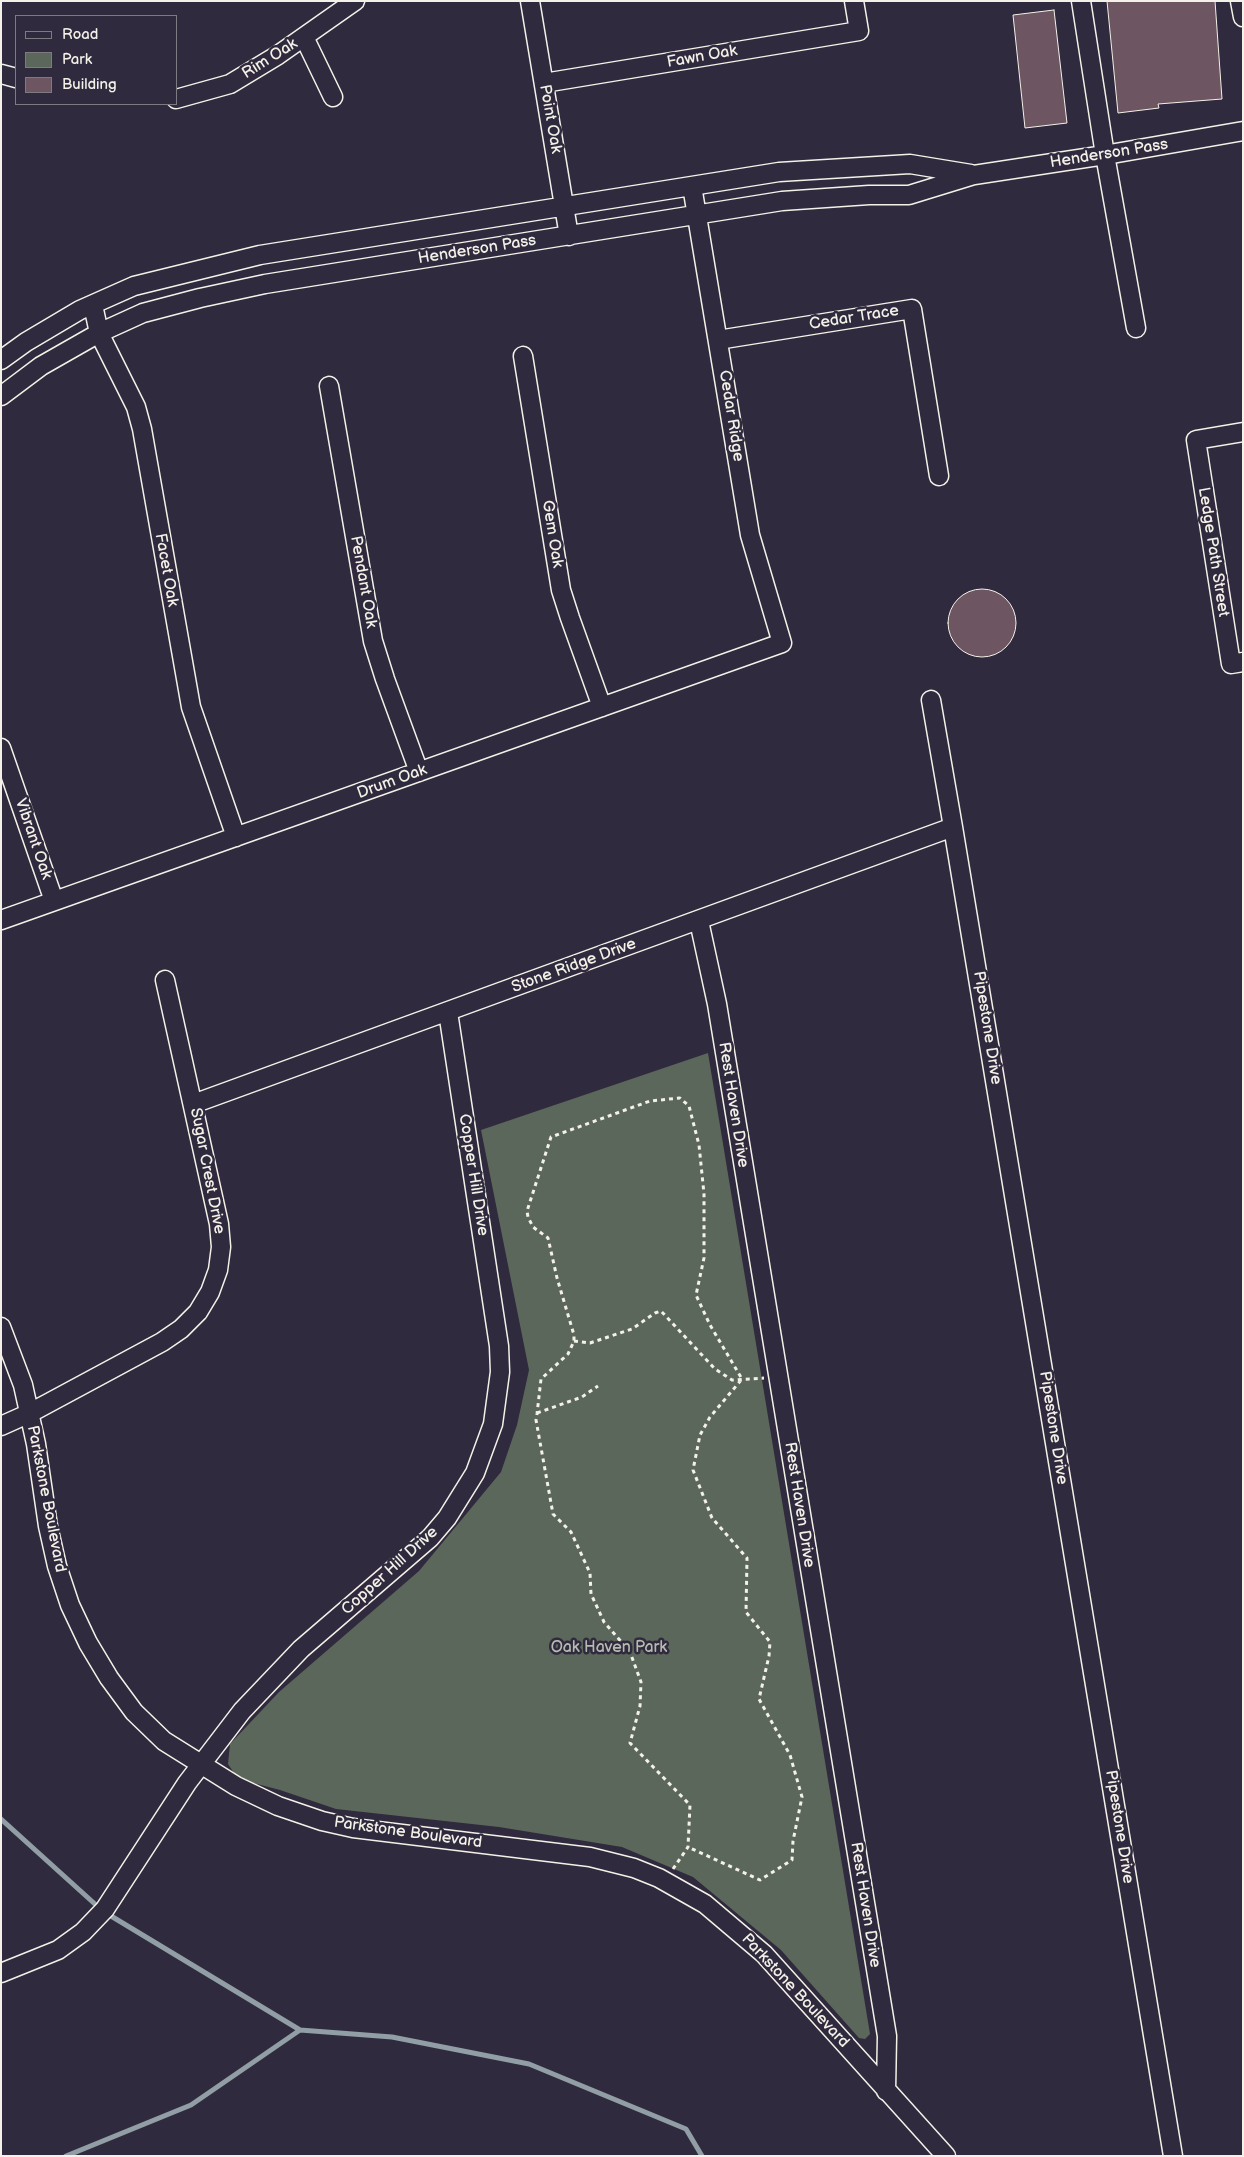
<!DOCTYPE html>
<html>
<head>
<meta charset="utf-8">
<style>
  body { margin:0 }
  #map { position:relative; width:1244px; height:2157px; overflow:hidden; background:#2f2a3d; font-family:"Balsamiq Sans",sans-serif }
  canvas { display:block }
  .frame { position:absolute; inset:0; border:2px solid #f4f1e8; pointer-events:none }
  .legend { position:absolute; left:15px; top:15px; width:162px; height:90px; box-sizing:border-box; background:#2f2a3d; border:1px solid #7e7a81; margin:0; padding:6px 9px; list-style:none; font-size:15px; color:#f4f1e8 }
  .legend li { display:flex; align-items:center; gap:10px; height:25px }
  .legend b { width:25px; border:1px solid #7e7a81 }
</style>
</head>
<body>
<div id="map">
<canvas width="1244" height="2157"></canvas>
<div class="frame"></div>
<ul class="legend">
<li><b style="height:6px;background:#2f2a3d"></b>Road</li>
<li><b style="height:14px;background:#5c675b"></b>Park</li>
<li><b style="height:14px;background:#6d5561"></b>Building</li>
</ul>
</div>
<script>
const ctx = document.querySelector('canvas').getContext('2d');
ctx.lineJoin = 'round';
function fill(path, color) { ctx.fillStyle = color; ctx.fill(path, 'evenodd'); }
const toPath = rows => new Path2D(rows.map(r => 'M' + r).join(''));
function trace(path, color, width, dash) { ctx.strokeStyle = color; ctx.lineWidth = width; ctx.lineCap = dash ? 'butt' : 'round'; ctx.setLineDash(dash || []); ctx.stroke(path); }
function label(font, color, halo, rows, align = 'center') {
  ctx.font = font + ' "Balsamiq Sans",sans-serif'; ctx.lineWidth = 5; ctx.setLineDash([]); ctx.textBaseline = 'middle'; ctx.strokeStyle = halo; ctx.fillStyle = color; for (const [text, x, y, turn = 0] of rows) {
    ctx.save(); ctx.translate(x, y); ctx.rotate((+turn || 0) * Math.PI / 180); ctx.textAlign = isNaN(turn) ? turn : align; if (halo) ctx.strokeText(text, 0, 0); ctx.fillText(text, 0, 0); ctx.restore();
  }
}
fill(toPath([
  [708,1053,870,2034,865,2039,859,2038,781,1950,693,1877,622,1847,499,1827,336,1809,280,1790,238,1779,228,1764,230,1744,279,1692,419,1571,501,1472,517,1425,529,1370,481,1130]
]), '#5c675b');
trace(toPath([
  [1,1819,96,1905],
  [111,1916,300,2030],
  [66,2156,191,2105,300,2030,392,2037,529,2064,686,2129,702,2156]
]), '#919ea5', 5);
const building = toPath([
  [1107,1,1215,1,1222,99,1158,104,1159,108,1118,113,1107,1],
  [1054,10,1067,123,1025,128,1013,15,1054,10],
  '948 623a34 34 0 1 1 68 0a34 34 0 1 1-68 0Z'
]);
fill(building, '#6d5561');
trace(building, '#f4f1e8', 1);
const minor = toPath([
  [530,1,569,236],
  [1081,1,1105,155,1136,328],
  [1240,1,1243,17],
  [304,37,333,97],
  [1,74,16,78],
  [544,83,859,31,854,1],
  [176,99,230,84,278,55,355,1],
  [93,305,99,333,136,407,142,429,191,707,236,837],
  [718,340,912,309,939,476],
  [523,356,561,590,570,618,602,707],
  [1,360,26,342,80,310,134,286,260,255,779,172,910,164,971,174],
  [329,386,373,641,385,679,419,772],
  [1,396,41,366,99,333,143,313,200,298,265,284,782,201,869,195,909,195,974,175,1105,155,1243,131],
  [1243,432,1196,440,1231,664,1243,662],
  [931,700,953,827,1173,2156],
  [1,748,54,901],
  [1,920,782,643,750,535,692,186],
  [699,921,717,1004,887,2036,886,2091],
  [193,1104,953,827],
  [1,1327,23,1385,36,1444,48,1526,57,1566,70,1605,88,1643,109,1678,134,1712,164,1741,236,1786,278,1806,322,1821,353,1828,590,1857,634,1868,659,1878,705,1904,764,1954,946,2156],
  [1,1426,30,1413,162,1342,181,1329,198,1312,210,1292,218,1270,221,1247,219,1224,165,980],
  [1,1973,58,1950,83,1932,105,1909,187,1783,242,1711,301,1649,430,1538,447,1518,475,1473,493,1424,500,1372,499,1346,448,1012]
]);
trace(minor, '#f4f1e8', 21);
trace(toPath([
  [574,1341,590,1343,632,1329,655,1313,661,1311,715,1369,732,1380,764,1378],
  [537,1413,582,1397,598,1386],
  [673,1869,688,1847,690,1805,630,1743,640,1706,641,1682,630,1652,604,1622,591,1594,590,1573,571,1532,553,1514,536,1420,537,1414,541,1379,568,1354,574,1341,574,1335,557,1278,548,1238,533,1227,528,1217,527,1211,551,1137,650,1101,680,1098,689,1106,699,1145,704,1194,704,1258,696,1295,710,1325,742,1379,710,1417,700,1435,693,1470,712,1518,747,1558,746,1612,770,1642,769,1656,759,1699,790,1755,802,1797,793,1841,792,1860,760,1880,688,1847]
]), '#f4f1e8', 3, [4, 4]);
trace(minor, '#2f2a3d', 18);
label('16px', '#f4f1e8', '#2f2a3d', [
  ["Fawn Oak",702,57,-10],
  ["Rim Oak",270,59,-32],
  ["Point Oak",550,119,80],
  ["Henderson Pass",1109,154,-9],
  ["Henderson Pass",477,250,-9],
  ["Cedar Trace",854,318,-9],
  ["Cedar Ridge",731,416,81],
  ["Gem Oak",552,534,81],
  ["Ledge Path Street",1213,552,81],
  ["Facet Oak",166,570,80],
  ["Pendant Oak",363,582,80],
  ["Drum Oak",392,782,-20],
  ["Vibrant Oak",33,839,71],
  ["Stone Ridge Drive",574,966,-20],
  ["Pipestone Drive",987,1028,81],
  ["Rest Haven Drive",733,1105,81],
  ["Sugar Crest Drive",207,1171,79],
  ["Copper Hill Drive",473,1175,81],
  ["Pipestone Drive",1053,1428,81],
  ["Parkstone Boulevard",46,1499,79],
  ["Rest Haven Drive",799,1505,81],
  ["Copper Hill Drive",390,1571,-42],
  ["Pipestone Drive",1119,1827,81],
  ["Parkstone Boulevard",408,1833,8],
  ["Rest Haven Drive",865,1905,81],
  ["Parkstone Boulevard",795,1991,47]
]);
label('16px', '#b7bab0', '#2f2a3d', [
  ["Oak Haven Park",609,1648]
]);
</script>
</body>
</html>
